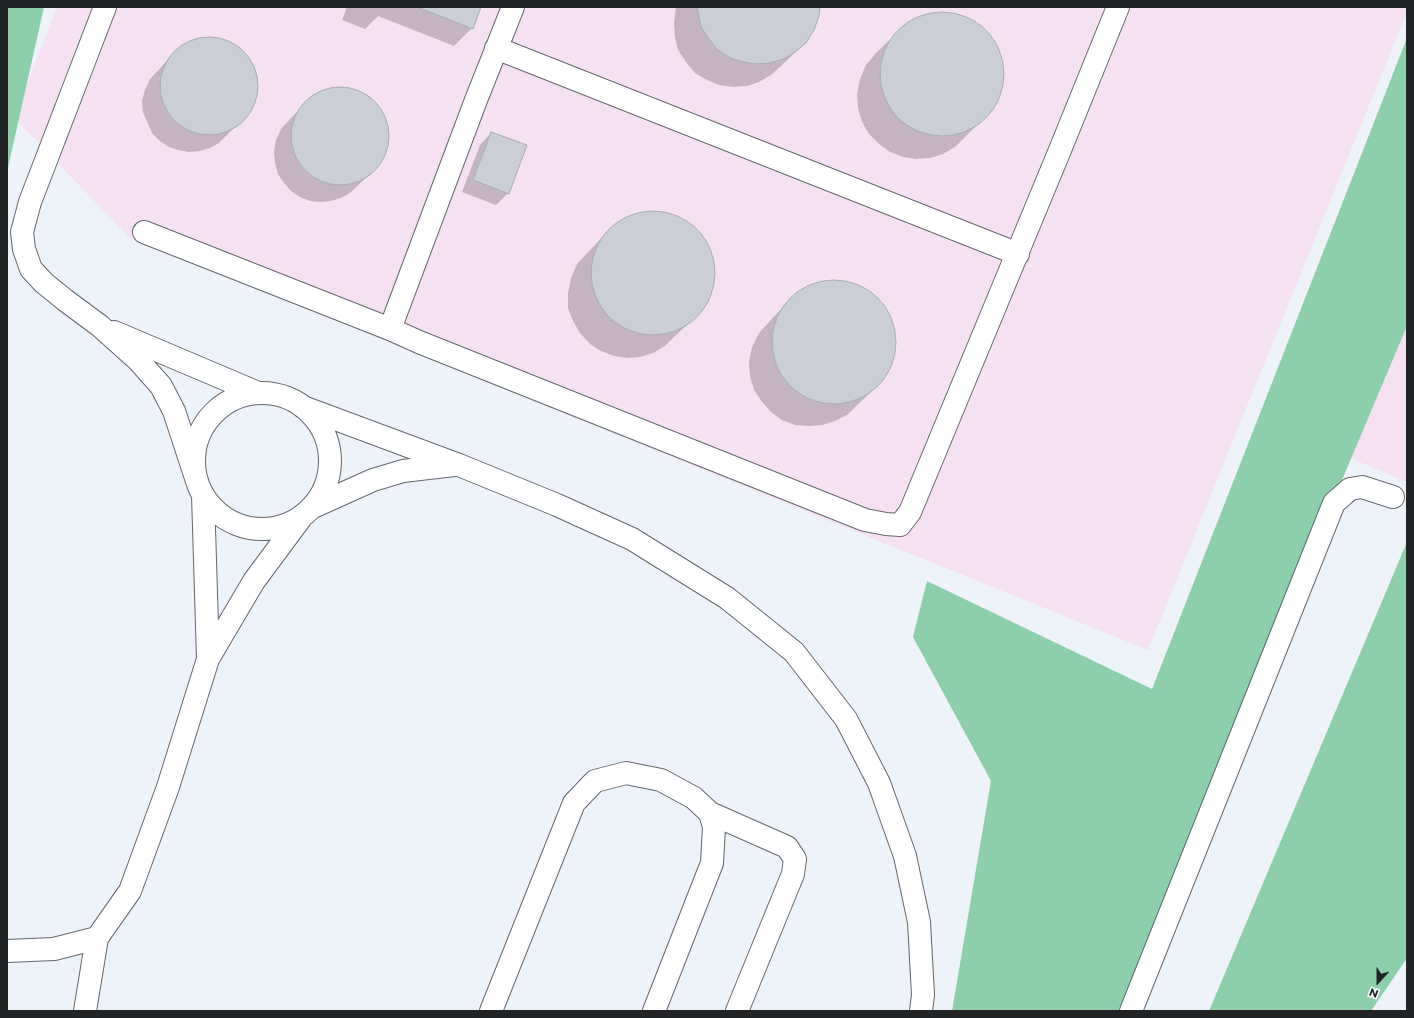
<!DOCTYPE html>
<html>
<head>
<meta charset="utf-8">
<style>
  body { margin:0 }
  #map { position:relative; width:1414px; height:1018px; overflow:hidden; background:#eef2f9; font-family:Montserrat,sans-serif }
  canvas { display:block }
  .frame { position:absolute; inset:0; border:8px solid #212325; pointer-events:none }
  .north { position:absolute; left:1358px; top:962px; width:40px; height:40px; -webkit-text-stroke:3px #fff; paint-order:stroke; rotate:201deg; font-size:11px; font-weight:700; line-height:16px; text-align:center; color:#212325 }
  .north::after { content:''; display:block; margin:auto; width:14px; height:18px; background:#212325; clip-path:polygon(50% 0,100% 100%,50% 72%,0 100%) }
</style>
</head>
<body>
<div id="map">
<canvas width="1414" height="1018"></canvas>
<div class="frame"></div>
<div class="north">N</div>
</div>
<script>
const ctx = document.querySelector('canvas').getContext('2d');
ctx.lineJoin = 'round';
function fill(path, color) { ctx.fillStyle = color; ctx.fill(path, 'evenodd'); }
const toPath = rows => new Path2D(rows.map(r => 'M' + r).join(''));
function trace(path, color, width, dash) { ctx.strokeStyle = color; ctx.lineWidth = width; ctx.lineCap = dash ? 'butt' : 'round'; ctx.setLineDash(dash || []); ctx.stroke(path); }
fill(toPath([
  [57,7,1407,7,1407,12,1148,650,129,237,14,118],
  [1407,308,1407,482,1345,456]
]), '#f5e1f1');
fill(toPath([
  [7,7,44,7,7,172],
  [1407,38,1407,326,1118,1011,952,1011,991,781,913,637,927,581,1152,689],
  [1407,542,1407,958,1371,1011,1209,1011]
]), '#8dcfaa');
fill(toPath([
  [347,7,480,7,472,28,454,46,378,16,365,29,342,20],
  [676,7,819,7,805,43,781,66,771,75,759,82,747,86,733,87,719,85,707,80,695,73,686,62,678,50,675,37,674,23],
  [942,13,957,15,972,21,984,30,994,42,1000,56,1003,71,1002,87,997,101,988,114,955,147,943,154,930,158,916,159,903,157,890,152,879,144,869,134,862,122,858,108,857,94,860,79,866,65,876,53,900,30,912,21,927,15],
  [209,38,221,40,232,44,242,52,250,61,255,72,257,84,256,96,252,107,245,117,219,143,210,148,200,151,189,152,178,150,169,147,160,141,152,133,143,112,142,101,145,90,150,79,176,51,186,44,197,40],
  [340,89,352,90,364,95,373,102,381,112,386,123,388,134,387,146,383,158,376,168,350,193,341,198,331,201,321,202,310,201,300,197,291,191,284,183,278,174,275,163,274,152,276,140,281,129,307,101,317,94,328,90],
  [491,133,508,193,496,205,462,192,480,145],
  [653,212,668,214,682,220,695,229,704,241,711,255,714,271,712,286,708,301,699,313,665,346,653,353,640,357,627,358,614,356,601,351,590,344,580,333,573,321,568,308,568,293,571,278,577,264,610,229,623,220,637,214],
  [834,281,850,283,864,289,877,298,886,310,893,324,895,339,894,355,889,369,881,382,847,415,835,421,822,425,809,426,795,425,782,420,771,412,762,402,754,390,750,376,749,362,752,347,759,333,792,297,805,288,819,283]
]), '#0003');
const building = toPath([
  [417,7,481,7,473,29,417,7],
  [697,7,820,7,819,16,814,30,806,43,795,52,783,59,770,63,756,64,743,62,730,58,718,50,709,39,701,27,697,7],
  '880 74a62 62 0 1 1 124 0a62 62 0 1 1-124 0Z',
  '160 86a49 49 0 1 1 98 0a49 49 0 1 1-98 0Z',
  '291 136a49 49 0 1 1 98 0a49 49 0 1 1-98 0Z',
  [491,132,527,145,509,194,473,180,491,132],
  '591 273a62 62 0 1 1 124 0a62 62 0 1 1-124 0Z',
  '772 342a62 62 0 1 1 124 0a62 62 0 1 1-124 0Z'
]);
fill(building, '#cbced5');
trace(building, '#a9adb4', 1);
const minor = toPath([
  [105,7,30,202,22,232,24,249,31,269,44,283,65,300,100,326,138,360,161,386,174,411,197,481],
  [513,7,476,100,390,329,419,342,865,520,886,524,900,525,910,512,1060,150,1118,7],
  [496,48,1018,254],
  [144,232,390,329],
  [114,332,258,393],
  '194 461a68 68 0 1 1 136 0a68 68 0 1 1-136 0Z',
  [303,407,459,465,557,505,632,539,727,598,794,652,846,719,879,783,905,856,919,922,923,995,921,1011],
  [203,495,208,659],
  [313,507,373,480,403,471,454,465],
  [710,813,787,847,795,859,793,874,737,1011],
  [7,951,54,949,97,938,130,891,168,787,208,659,254,581,300,519],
  [85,1011,97,938],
  [491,1011,574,803,595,781,626,773,661,780,694,798,710,813,714,827,712,863,654,1011],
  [1131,1011,1334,503,1350,489,1362,487,1393,497]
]);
trace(minor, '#64676d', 24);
trace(minor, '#fff', 22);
</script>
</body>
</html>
